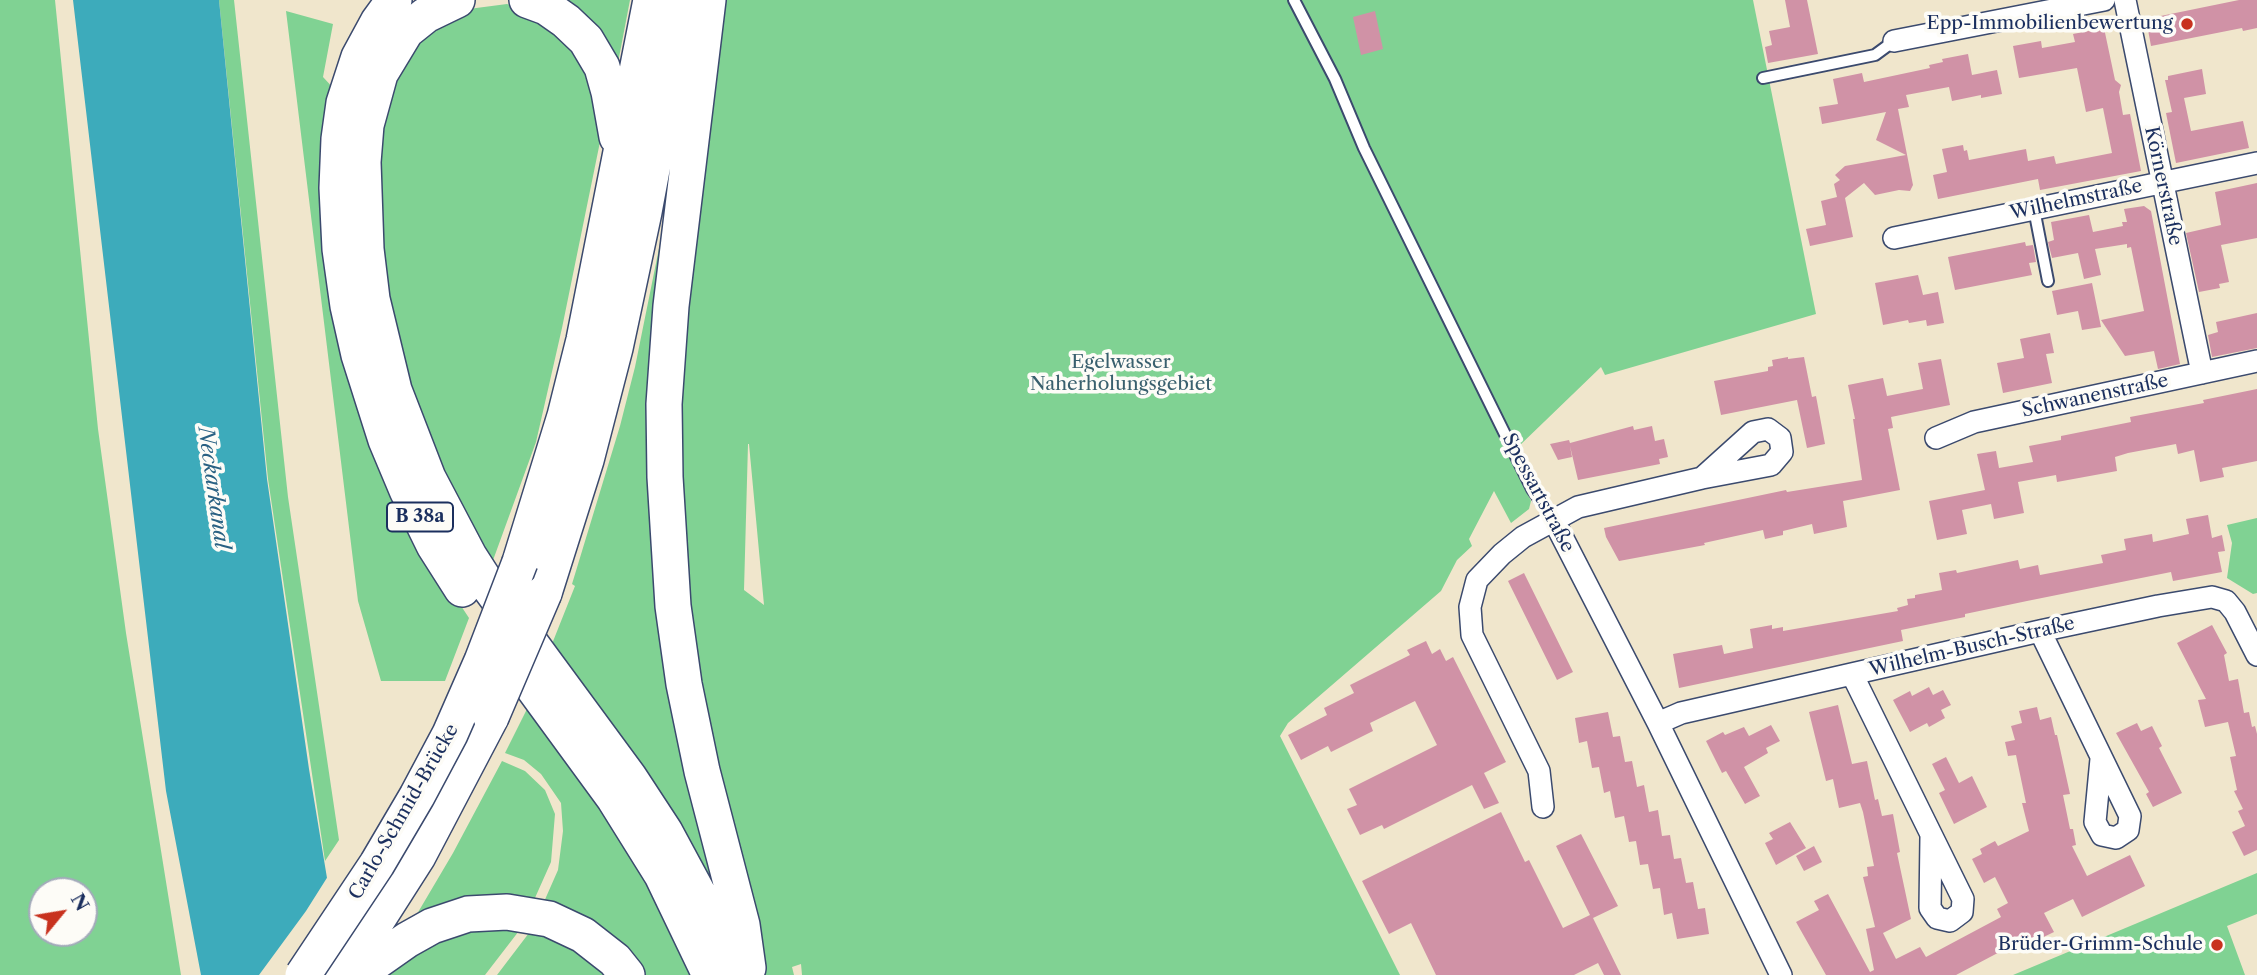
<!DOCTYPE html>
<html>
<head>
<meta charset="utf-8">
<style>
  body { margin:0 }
  #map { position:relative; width:2257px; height:975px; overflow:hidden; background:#f0e6cc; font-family:"Libre Caslon Text",serif }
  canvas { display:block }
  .north { position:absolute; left:28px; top:877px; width:70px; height:70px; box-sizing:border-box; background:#fdfcf7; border:2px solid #a3aaba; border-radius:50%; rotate:60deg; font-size:19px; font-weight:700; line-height:28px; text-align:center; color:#1b2f5e }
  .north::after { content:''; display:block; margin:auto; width:24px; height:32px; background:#c8321e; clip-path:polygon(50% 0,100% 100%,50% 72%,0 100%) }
</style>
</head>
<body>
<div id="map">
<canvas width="2257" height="975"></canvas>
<div class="north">N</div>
</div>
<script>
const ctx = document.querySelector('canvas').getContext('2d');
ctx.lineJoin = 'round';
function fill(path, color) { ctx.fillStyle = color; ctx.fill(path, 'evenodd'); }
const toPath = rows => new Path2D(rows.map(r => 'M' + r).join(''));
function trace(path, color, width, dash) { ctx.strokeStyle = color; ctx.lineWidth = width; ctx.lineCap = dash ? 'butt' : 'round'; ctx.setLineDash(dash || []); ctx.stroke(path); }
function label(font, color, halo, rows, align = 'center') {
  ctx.font = font + ' "Libre Caslon Text",serif'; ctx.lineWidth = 7; ctx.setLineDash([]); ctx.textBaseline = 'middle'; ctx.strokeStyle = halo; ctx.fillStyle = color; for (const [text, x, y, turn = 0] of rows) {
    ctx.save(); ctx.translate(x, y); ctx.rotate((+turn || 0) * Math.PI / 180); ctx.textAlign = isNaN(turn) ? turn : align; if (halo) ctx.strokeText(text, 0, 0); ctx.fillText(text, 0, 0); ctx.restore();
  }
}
fill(toPath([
  [0,0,55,0,98,429,126,633,181,975,0,975],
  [42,891,84,891,84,933,42,933],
  [219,0,234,0,288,497,339,840,325,861,268,479],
  [551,0,630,0,617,68],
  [716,0,1753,0,1816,314,1605,375,1601,367,1517,448,1512,459,1531,501,1529,509,1511,523,1494,491,1469,539,1472,546,1457,560,1441,591,1288,723,1280,736,1400,975,802,975,801,964,792,967,794,975,765,975,706,741,677,529,682,295],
  [748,444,749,444,764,605,744,590],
  [507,4,539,16,591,70,601,137,562,328,536,442,492,563,450,487,420,419,398,350,383,278,378,115,408,47,461,10],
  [286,11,333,24,323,77,336,91,419,542,469,618,445,681,381,681,358,601],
  [671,189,654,465,737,937,548,654,575,586,572,584,620,426,635,367],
  [2257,518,2257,593,2253,594,2227,578,2232,543,2227,525],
  [529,705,589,781,699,975,497,975,532,929,558,870,563,831,561,803,541,774,524,760,505,753],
  [502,761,525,771,545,790,555,814,551,862,522,927,485,975,381,975,453,853],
  [2257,873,2257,914,2227,926,2245,975,2013,975]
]), '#80d293');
fill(toPath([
  [73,0,219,0,267,479,309,769,343,975,201,975,166,791]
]), '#3dabbb');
fill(toPath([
  [330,873,347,975,259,975,306,911]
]), '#f0e6cc');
fill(toPath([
  [1785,0,1807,0,1818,54,1768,63,1765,47,1772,45,1769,31,1790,27],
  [2239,0,2257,0,2257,28,2243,31,2242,28,2151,46,2146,19],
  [1375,11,1383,49,1361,55,1353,17],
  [2104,28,2115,80,2121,85,2119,92,2123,115,2130,114,2141,171,2040,190,2038,179,1938,199,1933,175,1947,172,1942,149,1963,145,1964,151,1967,150,1969,160,2026,149,2028,161,2054,156,2056,164,2112,153,2103,108,2086,112,2077,68,2019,78,2013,46,2041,41,2042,48,2075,42,2073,34],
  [1968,54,1972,75,1997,70,2002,94,1981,98,1981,95,1952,101,1949,87,1906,95,1909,107,1898,109,1913,185,1910,191,1899,190,1875,195,1864,183,1845,198,1853,237,1810,246,1806,229,1826,225,1821,201,1837,197,1834,184,1840,180,1835,175,1845,166,1906,155,1876,140,1886,112,1822,124,1819,107,1838,104,1833,79,1862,73,1864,82,1930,68,1929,65,1943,62,1942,59],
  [2202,69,2206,94,2184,98,2191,131,2243,121,2249,148,2176,163,2166,113,2172,112,2165,80,2168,80,2168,76],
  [2257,183,2257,238,2221,245,2229,282,2219,284,2220,288,2199,292,2186,233,2221,225,2215,192],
  [2144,206,2151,211,2180,364,2158,369,2154,351,2125,356,2101,320,2144,311,2131,247,2127,248,2127,244,2095,249,2101,275,2084,279,2078,253,2052,258,2048,242,2054,240,2051,222,2089,215,2093,232,2123,226,2122,222,2127,222,2124,209],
  [2025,242,2026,246,2033,245,2036,262,2029,263,2032,275,1955,290,1948,257],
  [1918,275,1923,295,1938,292,1944,323,1927,326,1926,320,1909,323,1908,320,1883,325,1875,283],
  [2092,283,2101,327,2082,330,2078,311,2057,315,2052,291],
  [2257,313,2257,348,2212,357,2208,335,2218,332,2216,322],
  [2050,333,2054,353,2046,354,2052,383,2003,393,1997,363,2024,358,2020,339],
  [1788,357,1788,359,1804,357,1812,397,1816,396,1825,444,1807,448,1797,400,1721,415,1714,381,1768,371,1768,367,1773,366,1772,360],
  [1941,359,1950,405,1891,417,1893,428,1888,429,1900,490,1843,501,1847,527,1814,534,1812,524,1783,531,1783,535,1765,539,1763,530,1704,543,1705,545,1619,561,1606,537,1604,528,1786,490,1787,492,1862,480,1853,419,1855,419,1848,385,1883,378,1887,396,1923,389,1918,363],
  [2257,389,2257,461,2222,468,2224,477,2200,482,2194,450,2178,454,2176,444,2128,453,2115,457,2117,471,2057,482,2056,475,2018,482,2024,513,1994,519,1991,504,1962,510,1967,534,1937,540,1929,501,1985,490,1977,454,1996,451,1999,468,2033,462,2029,446,2061,440,2061,436,2131,422,2130,417,2204,403,2203,400],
  [1633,426,1634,430,1652,426,1655,441,1664,439,1668,457,1659,459,1660,464,1578,480,1570,446,1572,457,1558,460,1550,444,1569,440,1570,443],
  [2208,515,2212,538,2222,535,2225,551,2218,552,2222,572,2173,581,2171,572,2027,601,1965,614,1965,617,1901,630,1903,641,1679,688,1673,654,1722,645,1724,654,1753,648,1750,629,1772,625,1772,629,1783,627,1783,631,1898,611,1897,608,1908,605,1907,599,1915,598,1915,595,1942,590,1939,573,1956,570,1957,573,2018,560,2020,569,2038,565,2040,575,2103,563,2101,555,2126,550,2124,539,2152,534,2153,542,2189,534,2186,519],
  [1524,573,1573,672,1557,680,1508,581],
  [2212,625,2227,653,2224,655,2229,681,2238,679,2244,713,2249,712,2252,727,2255,726,2257,734,2257,850,2244,856,2232,832,2245,826,2238,811,2243,809,2234,791,2237,790,2230,757,2236,756,2228,722,2205,727,2198,700,2206,699,2177,643],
  [1426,641,1432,654,1440,649,1446,661,1453,657,1506,762,1484,773,1499,803,1484,809,1472,785,1384,829,1382,825,1360,835,1347,809,1357,805,1349,789,1437,745,1415,701,1370,723,1373,731,1331,752,1328,746,1301,760,1288,735,1327,715,1324,708,1354,693,1350,685,1410,655,1407,650],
  [1929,687,1933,695,1943,690,1951,705,1941,710,1945,718,1929,727,1927,723,1910,732,1893,700,1910,691,1912,696],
  [1838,705,1852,764,1867,761,1875,800,1878,799,1882,816,1893,814,1900,852,1897,853,1911,919,1883,933,1896,959,1920,947,1926,957,2001,917,1997,909,2008,903,1995,877,1984,883,1972,859,1982,854,1980,849,1995,841,1998,846,2029,831,2022,803,2026,803,2016,755,2008,756,2005,742,2015,740,2011,726,2022,723,2019,711,2037,707,2040,720,2051,717,2055,735,2057,735,2070,794,2063,795,2070,829,2073,829,2076,845,2072,846,2087,876,2130,855,2145,886,2082,917,2073,899,2044,913,2054,932,2031,943,2028,937,1956,975,1826,975,1796,922,1819,910,1814,901,1828,894,1870,972,1874,970,1866,929,1875,927,1863,877,1868,876,1867,867,1874,866,1863,812,1860,803,1839,808,1833,779,1826,781,1809,712],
  [1608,712,1613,737,1620,736,1625,762,1632,761,1637,787,1644,785,1649,812,1658,810,1662,836,1670,835,1674,859,1681,858,1686,883,1693,882,1698,909,1705,908,1709,934,1677,939,1672,913,1664,915,1660,888,1653,889,1648,864,1640,865,1636,841,1629,842,1624,816,1615,818,1610,791,1604,793,1599,767,1592,768,1587,741,1579,743,1575,718],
  [2137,723,2141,731,2152,726,2162,746,2159,748,2182,793,2153,807,2146,794,2149,792,2116,733],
  [1771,725,1780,741,1766,748,1768,753,1744,767,1760,796,1745,804,1726,771,1722,773,1706,741,1723,732,1725,735,1744,727,1749,736],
  [1946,757,1959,783,1972,776,1987,807,1954,824,1939,793,1945,790,1932,764],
  [1501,812,1525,862,1529,860,1563,928,1590,915,1556,846,1581,834,1618,906,1593,918,1621,975,1604,975,1598,963,1574,975,1436,975,1411,923,1389,934,1362,881],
  [1790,822,1806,848,1776,865,1765,843,1773,839,1769,833],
  [1814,846,1822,862,1804,871,1796,856]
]), '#d092a6');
const service = toPath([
  [1294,0,1335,79,1364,148,1532,489,1553,519],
  [1763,78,1875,55,1894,41],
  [2034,209,2048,281]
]);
const minor = toPath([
  [2125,0,2202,373],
  [1894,41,2104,0],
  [1894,238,2257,163],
  [1936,438,1974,422,2257,361],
  [1553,519,1658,723,1781,975],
  [2040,631,2130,816,2128,830,2116,838,2102,835,2095,822,2101,759],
  [1852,674,1963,899,1962,912,1950,921,1937,918,1930,908,1931,837],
  [1658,723,1681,713,2040,631,2158,606,2212,597,2226,601,2235,612,2257,655],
  [1543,807,1539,771,1472,635,1470,607,1477,580,1502,554,1523,537,1578,507,1702,478,1771,465,1782,452,1780,438,1768,429,1753,432,1702,478]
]);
const trunk = toPath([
  [394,0,378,22,359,57,344,103,339,139,337,188,340,249,348,306,359,355,386,440,407,490,434,545,462,589],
  [457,0,426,15,406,31,380,74,366,125,363,162,366,249,372,299,394,390,428,478,469,556,487,584,629,777,665,832,742,975],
  [527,0,546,7,566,21,586,40,602,67,609,92,617,137],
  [708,0,671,306,664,404,665,477,673,606,684,684,702,771,742,925,748,968],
  [520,562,565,416,584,340,651,0],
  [544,593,586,460,615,348,644,212,684,0],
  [513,660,614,798,662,875,710,975],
  [342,975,418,856,491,717],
  [357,975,407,940,432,926,468,914,507,912,549,919,583,935,615,960,627,975]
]);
trace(service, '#3b4a6e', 14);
trace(minor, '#3b4a6e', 24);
trace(trunk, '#3b4a6e', 38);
trace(service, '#fff', 10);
trace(minor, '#fff', 21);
trace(trunk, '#fff', 35);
const trunkBridge = toPath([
  [491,717,544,593],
  [303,975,377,864,417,796,450,734,482,661,520,562]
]);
trace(trunkBridge, '#3b4a6e', 38, []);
trace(trunkBridge, '#fff', 35);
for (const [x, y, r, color] of [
  [2187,24,7,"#c8321e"],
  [2217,945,7,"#c8321e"]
]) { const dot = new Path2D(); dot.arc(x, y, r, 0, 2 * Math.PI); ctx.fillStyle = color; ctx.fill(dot); trace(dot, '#fdfcf7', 2.5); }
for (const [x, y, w] of [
  [420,517,66]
]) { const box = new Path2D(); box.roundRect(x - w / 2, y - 14.5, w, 29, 5); ctx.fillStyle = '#fdfcf7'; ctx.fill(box); trace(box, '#1b2f5e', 2); }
label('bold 18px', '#1b2f5e', null, [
  ["B 38a",420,517]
]);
label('19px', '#1b2f5e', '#fdfcf7', [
  ["Epp-Immobilienbewertung",2173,24],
  ["Brüder-Grimm-Schule",2203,945]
], 'right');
label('19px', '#1b2f5e', '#fdfcf7', [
  ["Körnerstraße",2163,186,78],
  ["Wilhelmstraße",2076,200,-12],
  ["Schwanenstraße",2095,396,-12],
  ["Spessartstraße",1538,493,62],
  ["Wilhelm-Busch-Straße",1972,647,-13],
  ["Carlo-Schmid-Brücke",404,812,-60]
]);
label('19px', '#39606e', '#fdfcf7', [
  ["Egelwasser",1121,363],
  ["Naherholungsgebiet",1121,385]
]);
label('italic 21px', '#296183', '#fdfcf7', [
  ["Neckarkanal",213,488,82]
]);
</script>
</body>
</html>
